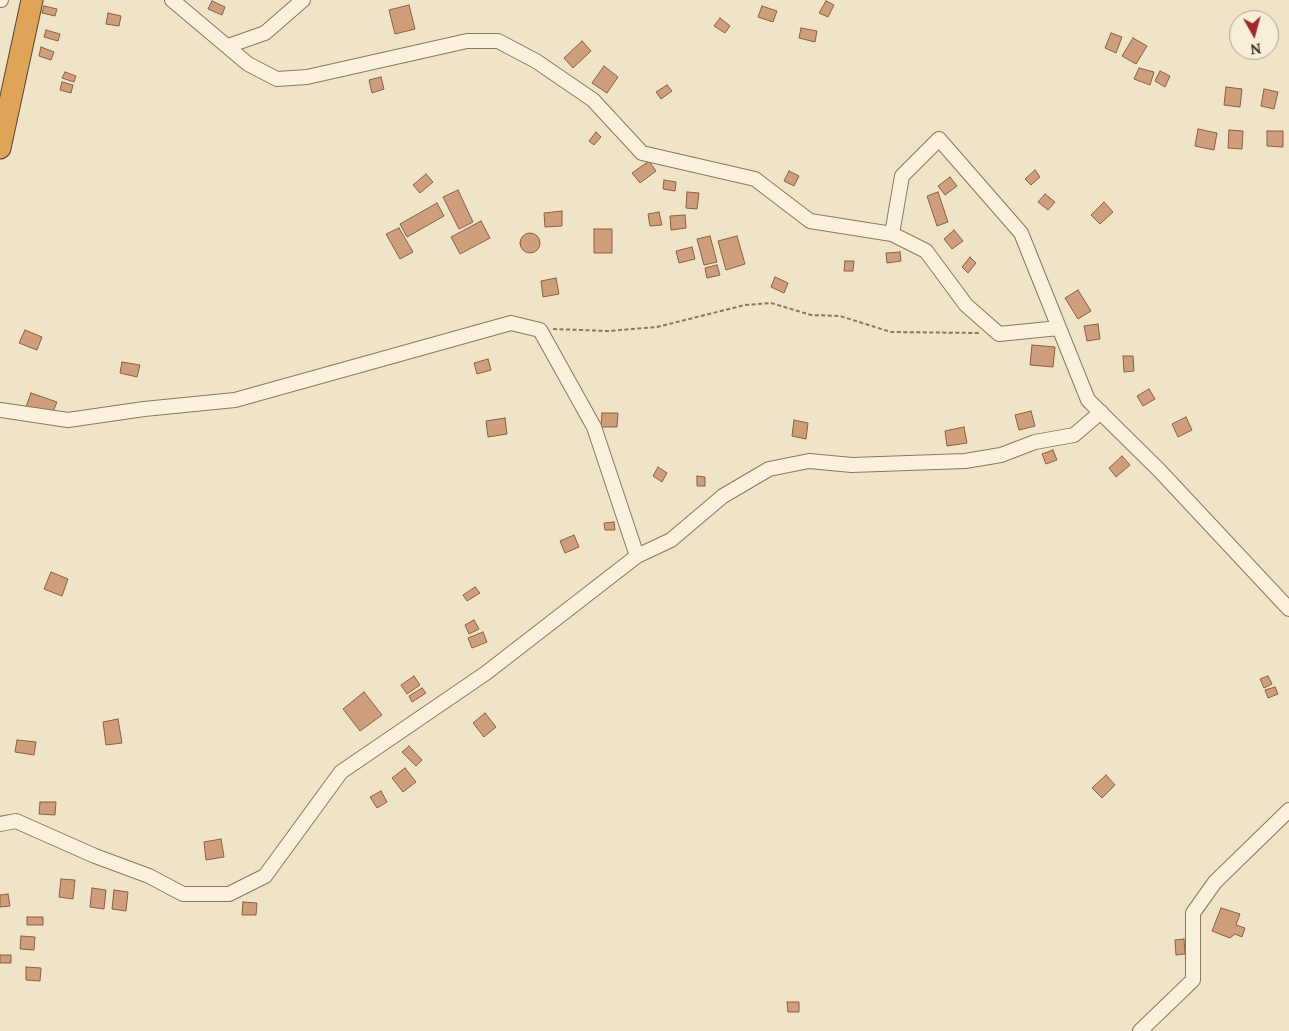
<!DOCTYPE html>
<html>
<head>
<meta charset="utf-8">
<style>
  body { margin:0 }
  #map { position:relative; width:1289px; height:1031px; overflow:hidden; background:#f0e4c8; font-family:Lora,serif }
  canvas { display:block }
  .north { position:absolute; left:1229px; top:10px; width:50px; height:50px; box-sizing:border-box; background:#f7eed8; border:1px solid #ada18e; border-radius:50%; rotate:173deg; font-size:14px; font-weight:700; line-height:20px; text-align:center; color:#3d2e20 }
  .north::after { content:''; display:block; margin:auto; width:18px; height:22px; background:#9e2a2b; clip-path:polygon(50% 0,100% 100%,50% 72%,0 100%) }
</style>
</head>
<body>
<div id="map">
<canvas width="1289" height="1031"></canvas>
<div class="north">N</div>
</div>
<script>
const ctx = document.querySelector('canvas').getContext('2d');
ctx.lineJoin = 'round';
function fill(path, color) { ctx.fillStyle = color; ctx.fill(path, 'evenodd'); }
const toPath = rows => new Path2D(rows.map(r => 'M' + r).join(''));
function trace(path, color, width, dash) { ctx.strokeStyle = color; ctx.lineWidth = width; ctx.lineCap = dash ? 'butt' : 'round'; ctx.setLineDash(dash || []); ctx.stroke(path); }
const building = toPath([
  [212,1,225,7,222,15,208,9,212,1],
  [826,1,834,5,828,17,819,13,826,1],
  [409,5,415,29,395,34,389,10,409,5],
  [44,6,57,9,55,16,42,13,44,6],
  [762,6,777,11,773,22,758,17,762,6],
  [108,13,121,16,119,26,106,24,108,13],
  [720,18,730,26,725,33,714,26,720,18],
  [801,28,817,31,815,42,799,38,801,28],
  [46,30,60,34,58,41,44,37,46,30],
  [1111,33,1122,37,1116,53,1105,48,1111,33],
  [1133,38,1147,46,1136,64,1122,56,1133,38],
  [582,41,591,51,573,68,564,58,582,41],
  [41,47,54,52,51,60,39,56,41,47],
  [604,66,618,77,607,93,592,83,604,66],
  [1139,68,1154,72,1150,85,1134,79,1139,68],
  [1160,71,1170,76,1165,87,1155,81,1160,71],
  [65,72,76,76,74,82,62,78,65,72],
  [381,77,384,89,372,93,369,80,381,77],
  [62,82,73,85,71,93,60,90,62,82],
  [667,85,672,91,661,99,656,92,667,85],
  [1226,87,1242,89,1240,107,1224,105,1226,87],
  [1264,89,1278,92,1274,109,1261,106,1264,89],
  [1198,129,1217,133,1214,150,1195,146,1198,129],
  [1229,130,1243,131,1242,149,1228,148,1229,130],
  [1267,131,1283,131,1283,147,1267,146,1267,131],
  [596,132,601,137,594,145,589,141,596,132],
  [649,161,656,171,640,183,632,173,649,161],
  [1035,170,1040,177,1031,185,1025,179,1035,170],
  [789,171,799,176,794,186,784,181,789,171],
  [426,174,433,182,420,193,413,185,426,174],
  [950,177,957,186,945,195,938,186,950,177],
  [664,180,676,182,675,191,663,189,664,180],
  [458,190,473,222,459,229,443,197,458,190],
  [687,192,699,193,697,209,686,208,687,192],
  [938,192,948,222,937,226,927,196,938,192],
  [1045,194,1055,202,1048,210,1038,202,1045,194],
  [1104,202,1113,212,1100,224,1091,215,1104,202],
  [437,203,444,216,407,237,400,224,437,203],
  [562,211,562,226,545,227,544,213,562,211],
  [659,212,662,225,650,226,648,214,659,212],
  [685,215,686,228,671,230,670,216,685,215],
  [481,221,490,238,460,254,451,237,481,221],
  [399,228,413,252,400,259,386,234,399,228],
  [594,229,612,229,612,253,594,253,594,229],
  [954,230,963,241,952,249,944,239,954,230],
  '520 243a10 10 0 1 1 20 0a10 10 0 1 1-20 0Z',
  [710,236,717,262,704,265,697,239,710,236],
  [737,236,745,264,726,270,718,241,737,236],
  [692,247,695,259,679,263,676,251,692,247],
  [900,252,901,261,887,263,886,253,900,252],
  [970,257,976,263,968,273,962,267,970,257],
  [845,261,854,261,853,271,844,271,845,261],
  [717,265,720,275,707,278,705,268,717,265],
  [775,277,788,283,784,293,771,287,775,277],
  [556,278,559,294,543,297,541,281,556,278],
  [1078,290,1091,311,1078,319,1065,298,1078,290],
  [1098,324,1100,339,1087,341,1084,326,1098,324],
  [25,330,42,337,37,350,19,343,25,330],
  [1032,345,1055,347,1053,367,1030,365,1032,345],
  [1123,356,1133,356,1134,371,1124,372,1123,356],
  [488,359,491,370,477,374,474,363,488,359],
  [122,362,140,365,137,377,120,373,122,362],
  [1149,389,1155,399,1143,406,1137,396,1149,389],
  [31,393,57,402,50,419,25,410,31,393],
  [1031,411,1035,426,1019,430,1015,415,1031,411],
  [602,413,618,413,617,427,601,427,602,413],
  [1186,417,1192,430,1178,437,1172,424,1186,417],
  [505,418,507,434,488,437,486,421,505,418],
  [794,420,808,423,806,439,792,436,794,420],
  [964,427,967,443,947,446,945,431,964,427],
  [1053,450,1057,460,1046,464,1042,454,1053,450],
  [1122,456,1130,465,1116,477,1109,468,1122,456],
  [658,467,667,473,662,482,653,476,658,467],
  [697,476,705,477,705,486,697,486,697,476],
  [614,522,615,530,605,530,604,523,614,522],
  [574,535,579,547,565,553,560,541,574,535],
  [51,572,68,579,62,596,44,589,51,572],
  [475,587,480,593,467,601,463,595,475,587],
  [474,620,479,629,469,634,465,625,474,620],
  [483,632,487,642,472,648,468,638,483,632],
  [414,676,420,685,407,694,401,685,414,676],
  [1268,676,1272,684,1264,688,1260,679,1268,676],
  [1275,687,1278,694,1268,698,1265,690,1275,687],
  [422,688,426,693,412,702,409,696,422,688],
  [364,692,382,715,360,731,343,709,364,692],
  [485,713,496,727,484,737,473,723,485,713],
  [118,719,122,743,106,745,103,722,118,719],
  [17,740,36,742,34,755,15,752,17,740],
  [409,746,422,760,416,766,402,752,409,746],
  [405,768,416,782,403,792,392,778,405,768],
  [1106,775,1115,785,1102,798,1092,788,1106,775],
  [381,791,387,802,377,808,370,797,381,791],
  [40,802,56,802,55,815,39,814,40,802],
  [221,839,224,857,206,860,204,842,221,839],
  [61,879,75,880,73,899,59,897,61,879],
  [92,888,106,890,104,909,90,907,92,888],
  [114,890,128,892,126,911,112,909,114,890],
  [8,894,10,906,0,907,0,895,8,894],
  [243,902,257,903,256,915,242,915,243,902],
  [1221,908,1240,914,1236,925,1245,928,1242,937,1235,934,1230,938,1212,931,1221,908],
  [27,917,43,917,43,925,27,925,27,917],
  [21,936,35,937,34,950,20,949,21,936],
  [1184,939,1185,954,1176,955,1175,940,1184,939],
  [0,955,11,955,11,963,0,963,0,955],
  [26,967,41,968,40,981,26,980,26,967],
  [787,1002,799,1002,799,1012,788,1012,787,1002]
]);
fill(building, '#cf9f7d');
trace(building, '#8d5f41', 1);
const minor = toPath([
  [0,0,1,0],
  [172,0,248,64,277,79,307,77,467,41,498,41,536,61,593,100,642,153,755,179,810,221,892,234,926,251,966,305,999,334,1059,328],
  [228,46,265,33,303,0],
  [892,234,902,176,939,139,1021,233,1088,400,1159,470,1289,609],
  [0,410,68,420,144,409,235,400,511,323,540,330,594,427,637,556],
  [0,824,16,821,95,856,149,876,183,894,229,894,265,876,341,772,486,673,637,556,671,540,723,496,769,469,809,461,852,465,965,461,1001,455,1035,442,1074,435,1101,412],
  [1140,1031,1193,980,1193,913,1215,882,1289,810]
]);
const highway = toPath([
  [0,148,32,0]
]);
trace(minor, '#8d765c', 16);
trace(highway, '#5b4430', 23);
trace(toPath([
  [553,329,608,331,657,327,745,305,771,303,811,315,840,316,891,332,979,333]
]), '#8d765c', 2, [4, 2.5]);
trace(minor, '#faf1dc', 14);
trace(highway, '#e0a458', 21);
</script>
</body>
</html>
